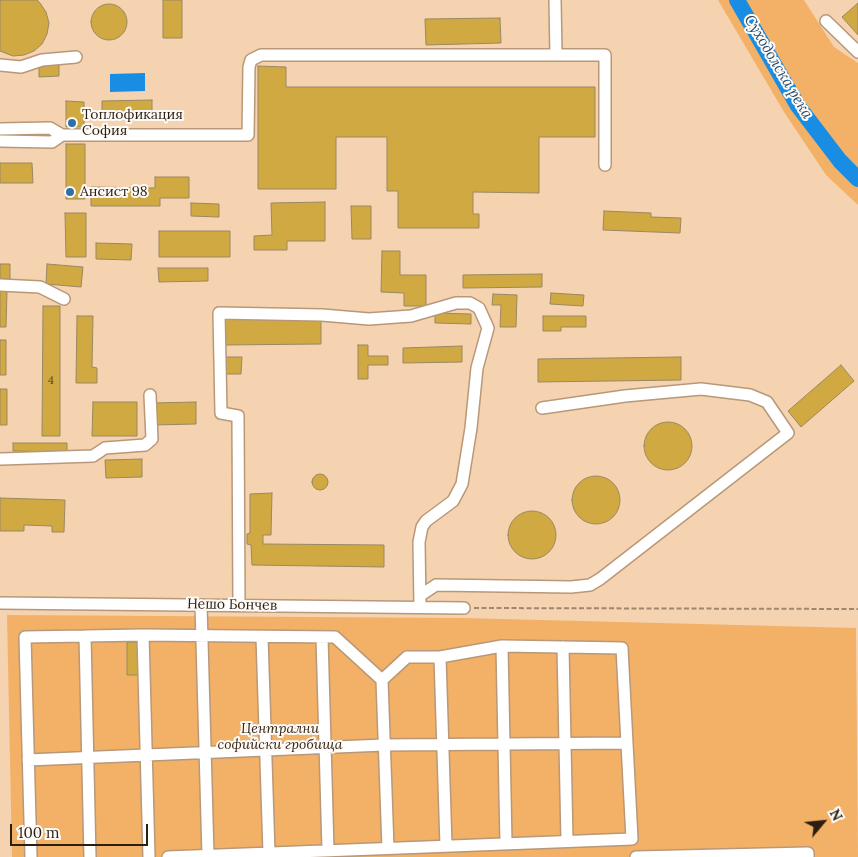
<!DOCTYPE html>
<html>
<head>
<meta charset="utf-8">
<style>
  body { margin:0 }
  #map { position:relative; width:858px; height:857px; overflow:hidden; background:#f5d3b0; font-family:Lora,serif }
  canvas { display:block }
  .north { position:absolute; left:798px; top:797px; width:50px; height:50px; -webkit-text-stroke:4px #fefaf7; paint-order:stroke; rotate:62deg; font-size:14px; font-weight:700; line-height:20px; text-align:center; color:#2b1f12 }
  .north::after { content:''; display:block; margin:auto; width:18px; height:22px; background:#2b1f12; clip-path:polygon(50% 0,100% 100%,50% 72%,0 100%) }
  .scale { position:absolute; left:10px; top:824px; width:138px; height:22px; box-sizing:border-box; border:2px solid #2b1f12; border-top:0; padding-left:6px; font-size:15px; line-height:18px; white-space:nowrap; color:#2b1f12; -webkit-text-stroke:4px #fefaf7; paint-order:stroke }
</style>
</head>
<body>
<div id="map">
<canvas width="858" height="857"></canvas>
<div class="north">N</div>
<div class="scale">100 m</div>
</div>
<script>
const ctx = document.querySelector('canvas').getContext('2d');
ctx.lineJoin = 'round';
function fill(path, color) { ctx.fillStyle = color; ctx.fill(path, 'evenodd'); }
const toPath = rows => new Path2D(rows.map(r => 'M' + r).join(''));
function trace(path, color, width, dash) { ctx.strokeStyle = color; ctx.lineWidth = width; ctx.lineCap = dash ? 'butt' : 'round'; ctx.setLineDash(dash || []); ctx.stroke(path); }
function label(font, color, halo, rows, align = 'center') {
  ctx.font = font + ' Lora,serif'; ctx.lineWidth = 4; ctx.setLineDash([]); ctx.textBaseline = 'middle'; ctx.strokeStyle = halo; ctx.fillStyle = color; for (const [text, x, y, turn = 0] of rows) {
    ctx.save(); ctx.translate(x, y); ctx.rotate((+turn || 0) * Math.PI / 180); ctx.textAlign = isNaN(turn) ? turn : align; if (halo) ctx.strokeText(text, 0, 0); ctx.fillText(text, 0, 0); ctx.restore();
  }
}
fill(toPath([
  [718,0,804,0,834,47,858,63,858,205,826,175,784,112],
  [7,615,463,618,856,628,858,857,12,857]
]), '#f3b167');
fill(toPath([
  [145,73,145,91,110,92,110,74]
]), '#198de3');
trace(toPath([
  [737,0,798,106,840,161,858,179]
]), '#198de3', 16);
const building = toPath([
  [0,0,37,0,40,3,46,12,49,23,47,34,42,44,34,51,24,55,13,56,0,51,0,0],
  [163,0,182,0,182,38,163,38,163,0],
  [858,3,858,35,842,17,858,3],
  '91 22a18 18 0 1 1 36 0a18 18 0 1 1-36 0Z',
  [500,18,501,43,426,45,425,19,500,18],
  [59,64,59,76,39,77,39,65,59,64],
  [258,66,286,67,286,87,595,87,595,137,539,137,539,193,473,192,473,214,479,214,479,228,398,228,398,191,387,191,387,137,336,137,336,189,258,189,258,66],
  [152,100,152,112,102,113,102,101,152,100],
  [66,101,84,102,84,127,66,127,66,101],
  [66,144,85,144,85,199,66,199,66,144],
  [0,163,32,163,33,183,0,183,0,163],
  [155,177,189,177,189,198,160,198,160,206,91,206,91,187,155,188,155,177],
  [325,202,325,241,287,241,287,250,254,250,254,236,272,235,271,203,325,202],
  [191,203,219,204,219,217,191,216,191,203],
  [351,206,371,206,371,239,352,239,351,206],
  [604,211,651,213,651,217,681,218,680,233,603,230,604,211],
  [65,213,86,213,86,257,66,257,65,213],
  [159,231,230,231,230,257,159,257,159,231],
  [96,243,132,244,131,260,96,259,96,243],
  [382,251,400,251,400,275,426,275,426,306,404,306,404,293,381,292,382,251],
  [0,264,10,264,10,279,0,279,0,264],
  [47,264,83,267,81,287,46,284,47,264],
  [158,268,208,268,208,281,159,282,158,268],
  [542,274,542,287,463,288,463,275,542,274],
  [0,291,7,291,6,327,0,327,0,291],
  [551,293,584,295,583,306,550,304,551,293],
  [493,294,517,295,516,327,500,327,501,305,492,305,493,294],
  [43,306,60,306,60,436,42,436,43,306],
  [435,313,471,314,471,324,435,323,435,313],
  [77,316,93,316,92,367,97,368,97,383,76,383,77,316],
  [543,316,586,316,586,327,561,327,561,331,543,331,543,316],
  [321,318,321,344,224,345,223,319,321,318],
  [0,340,6,340,6,375,0,375,0,340],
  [358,345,368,345,368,356,388,356,388,365,368,365,368,379,358,379,358,345],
  [462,346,462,362,403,363,403,348,462,346],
  [223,357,242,357,241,374,223,374,223,357],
  [681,357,681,380,538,382,538,359,681,357],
  [841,365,854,381,801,427,788,411,841,365],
  [0,389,7,389,7,425,0,425,0,389],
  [93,402,137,402,137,436,92,436,93,402],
  [196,402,196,424,153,425,153,403,196,402],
  '644 446a24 24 0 1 1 48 0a24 24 0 1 1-48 0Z',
  [13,443,67,443,67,452,13,451,13,443],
  [142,459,142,477,106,478,105,460,142,459],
  '312 482a8 8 0 1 1 16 0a8 8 0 1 1-16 0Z',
  '572 500a24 24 0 1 1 48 0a24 24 0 1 1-48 0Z',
  [272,493,271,535,263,535,263,544,384,545,384,567,252,565,251,545,247,544,247,534,250,533,250,494,272,493],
  [0,498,65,500,64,532,52,532,52,526,24,525,24,531,0,531,0,498],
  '508 535a24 24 0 1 1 48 0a24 24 0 1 1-48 0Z',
  [127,642,141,642,141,675,127,675,127,642]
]);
fill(building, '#d1a942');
trace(building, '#998860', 1);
const minor = toPath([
  [555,0,556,55],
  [826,21,858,52],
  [0,65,21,67,42,60,76,57],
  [0,129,50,128,62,135,52,142,0,141],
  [62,135,248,135,249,67,251,60,261,55,605,55,605,165],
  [0,285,40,287,64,299],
  [1,459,93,456,105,448,145,445,152,439,150,395],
  [421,595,436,585,571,587,590,585,600,579,788,433,767,402,750,395,701,389,625,396,542,408],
  [0,603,464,608],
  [201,605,208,855],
  [239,605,238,416,221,413,219,313,322,315,369,319,411,316,456,303,470,303,479,308,488,328,477,368,471,428,462,484,453,501,426,521,422,527,419,542,420,607],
  [143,635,335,637,382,680,388,848],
  [262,637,269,853],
  [322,637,328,850],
  [502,646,506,843],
  [563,647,567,841],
  [440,657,446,846],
  [28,760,384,745,626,743],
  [31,857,25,637,85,636],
  [90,857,85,636,143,635,149,857],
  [168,857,632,839,622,648,502,646,440,657,407,657,382,680],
  [636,857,808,853,808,857]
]);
trace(minor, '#b89877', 14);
trace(toPath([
  [474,608,858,609]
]), '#9f866d', 2, [5, 2.5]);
trace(minor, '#fff', 11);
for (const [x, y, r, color] of [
  [72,123,5,"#3170a7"],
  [70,192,5,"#3170a7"]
]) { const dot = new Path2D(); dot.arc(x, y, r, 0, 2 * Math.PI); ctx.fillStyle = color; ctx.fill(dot); trace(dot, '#fefaf7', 2); }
label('11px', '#54421e', null, [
  ["4",51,381]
]);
label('14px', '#2b1f12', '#fefaf7', [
  ["Топлофикация",82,115],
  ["София",82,131],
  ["Ансист 98",80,192]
], 'left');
label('14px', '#2b1f12', '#fefaf7', [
  ["Нешо Бончев",232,605,1]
]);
label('italic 14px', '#362614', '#fefaf7', [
  ["Централни",280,729],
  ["софийски гробища",280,745]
]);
label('italic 15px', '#234b6f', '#fefaf7', [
  ["Суходолска река",778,67,59]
]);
</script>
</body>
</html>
